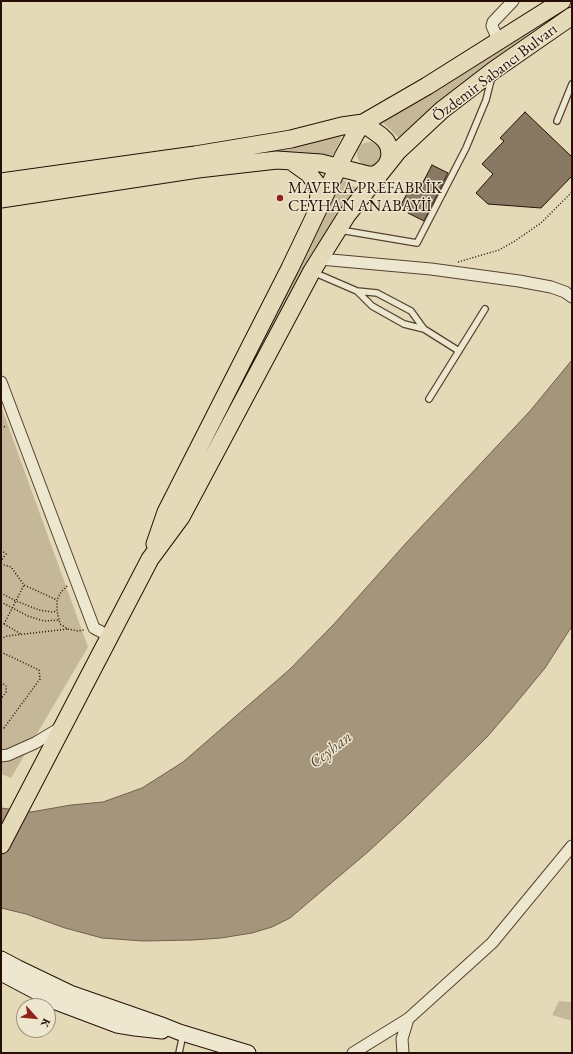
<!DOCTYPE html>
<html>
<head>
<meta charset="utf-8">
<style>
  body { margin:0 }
  #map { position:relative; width:573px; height:1054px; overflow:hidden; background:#e5dab7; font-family:"EB Garamond",serif }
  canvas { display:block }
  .frame { position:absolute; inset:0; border:2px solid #261006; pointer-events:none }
  .north { position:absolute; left:16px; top:998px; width:40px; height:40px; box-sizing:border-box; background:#eee7d0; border:1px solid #9e917f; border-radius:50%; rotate:117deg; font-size:11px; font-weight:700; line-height:16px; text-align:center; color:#261006 }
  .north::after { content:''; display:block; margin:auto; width:14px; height:18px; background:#8f2418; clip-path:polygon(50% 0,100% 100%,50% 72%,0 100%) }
</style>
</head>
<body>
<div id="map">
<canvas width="573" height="1054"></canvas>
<div class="frame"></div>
<div class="north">K</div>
</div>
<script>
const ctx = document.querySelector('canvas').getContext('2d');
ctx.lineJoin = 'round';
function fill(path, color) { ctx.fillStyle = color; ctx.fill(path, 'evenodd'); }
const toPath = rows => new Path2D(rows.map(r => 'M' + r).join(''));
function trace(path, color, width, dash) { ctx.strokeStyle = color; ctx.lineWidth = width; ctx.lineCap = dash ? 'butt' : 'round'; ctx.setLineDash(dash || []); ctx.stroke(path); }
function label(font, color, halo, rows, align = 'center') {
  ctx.font = font + ' "EB Garamond",serif'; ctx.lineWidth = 3; ctx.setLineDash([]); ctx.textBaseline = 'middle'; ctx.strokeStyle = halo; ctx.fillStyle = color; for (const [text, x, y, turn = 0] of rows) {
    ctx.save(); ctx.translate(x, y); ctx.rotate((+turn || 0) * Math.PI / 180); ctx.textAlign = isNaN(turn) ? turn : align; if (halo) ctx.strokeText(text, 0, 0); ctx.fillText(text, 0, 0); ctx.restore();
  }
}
fill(toPath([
  [572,2,572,6,530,33,498,57,450,94,399,138,381,121,432,92],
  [344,131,333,156,307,153,260,153,258,152],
  '357 154a12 12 0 1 1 24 0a12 12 0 1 1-24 0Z',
  [340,178,358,189,173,522,169,521],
  [1,406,88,647,11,778,1,774],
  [559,1001,572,1002,572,1021,552,1015]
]), '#c5b899');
const water = toPath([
  [572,360,572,626,545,668,512,708,487,737,410,813,369,851,290,918,272,927,252,933,221,938,193,940,143,941,102,938,65,928,26,914,1,908,1,808,31,812,71,805,103,802,142,788,183,762,289,670,334,624,407,542,530,411,572,360]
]);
fill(water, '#a4957b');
trace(water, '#72604c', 1);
const building = toPath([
  [525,112,572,157,572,176,541,208,488,204,476,193,493,174,482,164,504,141,500,138,525,112],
  [432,165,448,173,424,221,408,213,409,209,401,205,413,182,421,186,432,165]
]);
fill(building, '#897962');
trace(building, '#261006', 1);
const lane = toPath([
  [557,121,572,84],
  [340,230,417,243,466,148,486,100,492,76],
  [313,272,357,291,372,306,404,324,424,329,459,351],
  [357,291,377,293,411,311,424,329],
  [429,399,485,309],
  [179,1053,183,1034]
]);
const street = toPath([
  [499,42,492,26,493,22,513,1],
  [320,259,431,269,519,281,551,287,565,292,572,297],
  [1,382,94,628,109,636],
  [1,756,8,755,35,743,60,728],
  [353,1053,408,1019,492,943,572,846],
  [403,1053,402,1039,408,1019]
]);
const secondary = toPath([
  [1,959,18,968,70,993,159,1024,179,1032,248,1053],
  [1,973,56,1002,117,1025,135,1028,162,1031]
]);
const primary = toPath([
  [291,161,308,173,316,183,319,195,317,208],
  [1,182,195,155,291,139,342,126,363,123,427,86,562,1],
  [1,199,198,169,277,160,321,163,368,175,375,175,381,171,386,166,389,160,390,154,389,147,386,141,381,136,363,123],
  [155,544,166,512,290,268,344,155,356,133,363,123],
  [1,845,150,559,181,517,312,271,347,215,398,151,442,110,494,70,572,16]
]);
trace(lane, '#564232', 8);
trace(street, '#564232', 13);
trace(secondary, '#261006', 17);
trace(primary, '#261006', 19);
trace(toPath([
  [458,262,499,250,515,241,541,223,572,192],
  [1,426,7,427],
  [1,550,6,554,1,561],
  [1,564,11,567,24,585,57,600],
  [67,586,61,592,57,600,57,611,60,624,68,629,78,631,84,630],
  [1,593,16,601,39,610,52,612,57,611],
  [1,602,28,616,44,621,60,620],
  [1,624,4,624,21,634],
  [4,624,24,585],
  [1,639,7,636,68,629],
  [1,652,39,670,40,679,4,728,1,727],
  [1,682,6,686,6,692,1,699]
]), '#261006', 1.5, [1, 2]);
trace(lane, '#eee7d0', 5.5);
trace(street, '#eee7d0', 11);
trace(secondary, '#eee7d0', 15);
trace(primary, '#e5dab7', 17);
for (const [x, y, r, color] of [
  [280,198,4,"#8f2418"]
]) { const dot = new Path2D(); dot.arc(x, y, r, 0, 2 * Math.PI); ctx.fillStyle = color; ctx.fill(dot); trace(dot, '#eee7d0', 1.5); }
label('16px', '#261006', '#eee7d0', [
  ["Özdemir Sabancı Bulvarı",495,73,-37]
]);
label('16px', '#261006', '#eee7d0', [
  ["MAVERA PREFABRİK",288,189],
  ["CEYHAN ANABAYİİ",288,207]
], 'left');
label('italic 17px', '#5f4c3b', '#eee7d0', [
  ["Ceyhan",331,750,-38]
]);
</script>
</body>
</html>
